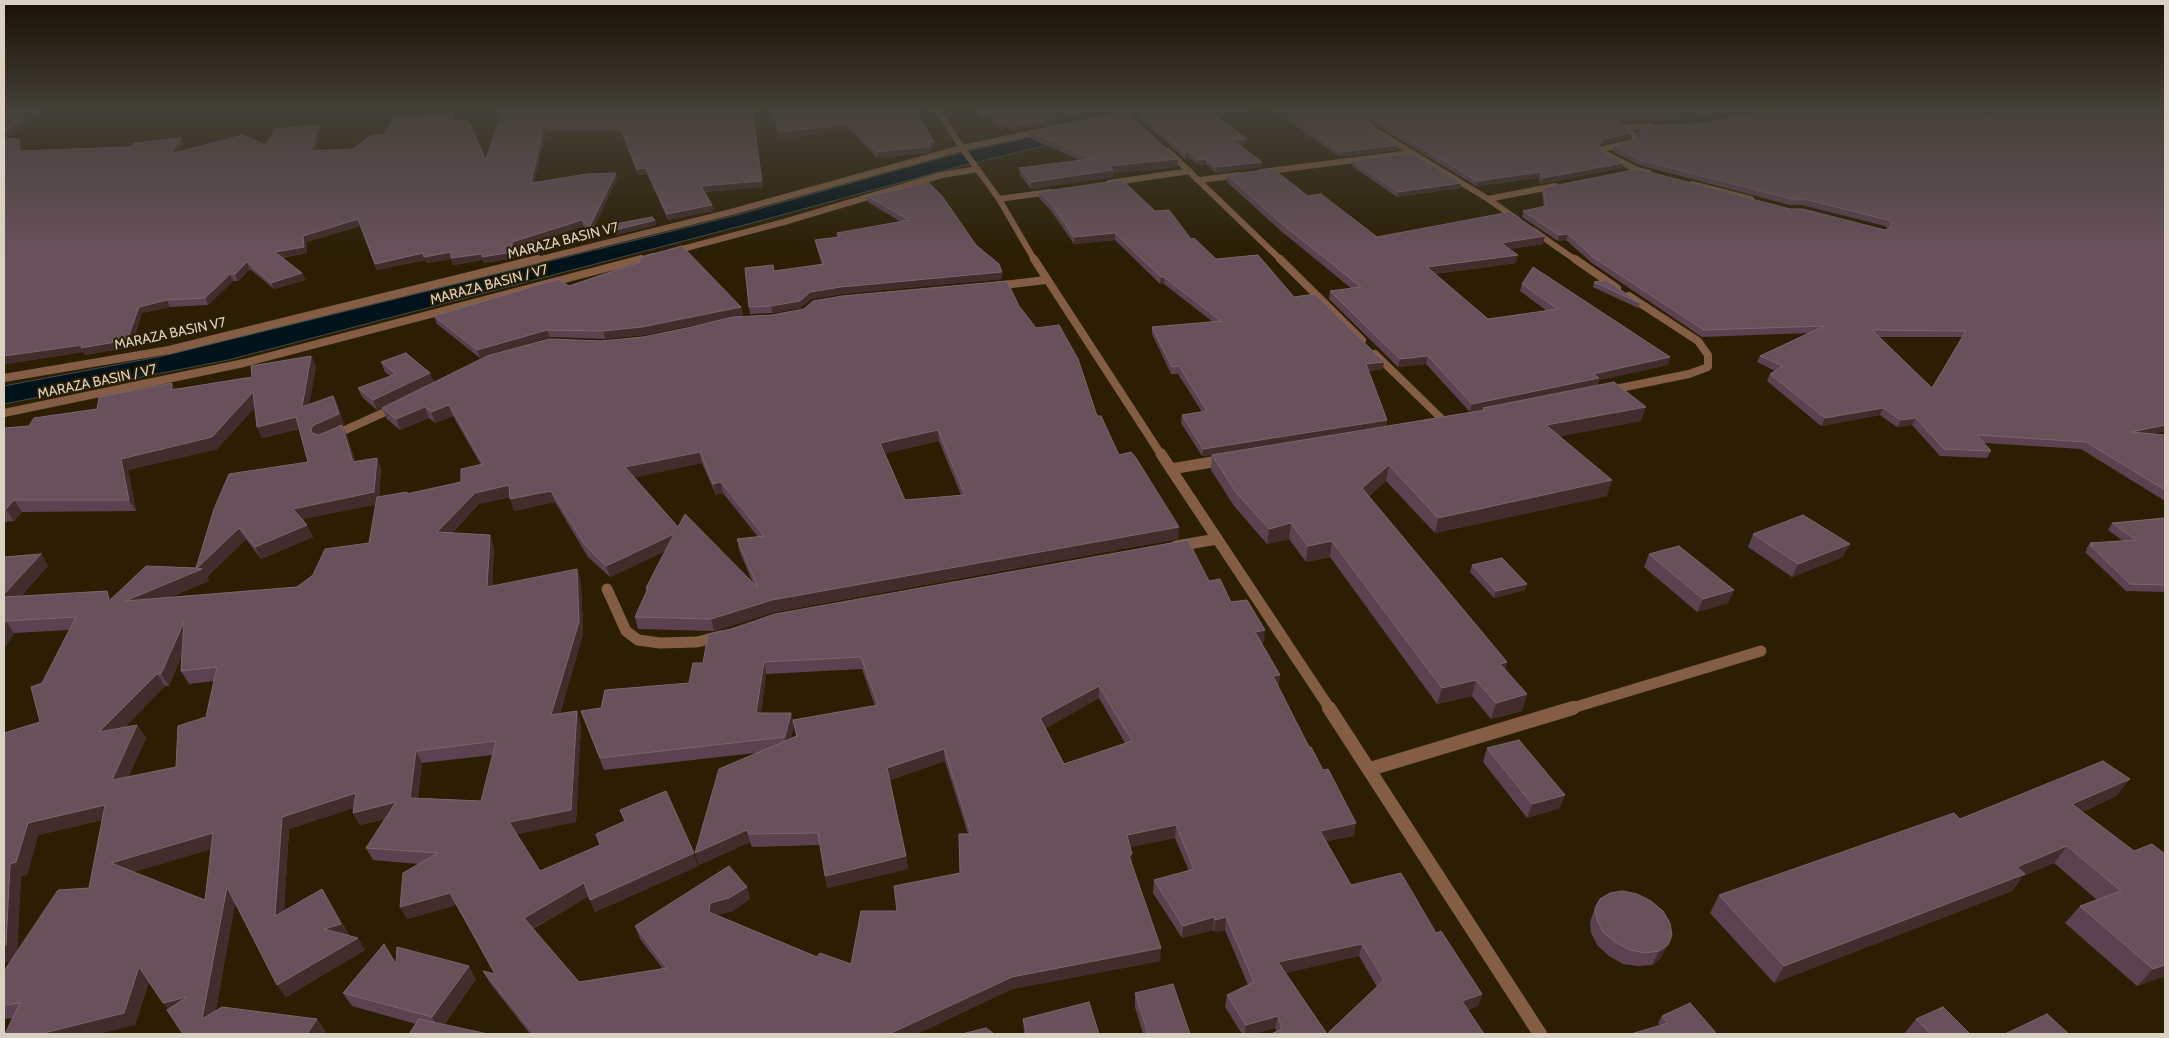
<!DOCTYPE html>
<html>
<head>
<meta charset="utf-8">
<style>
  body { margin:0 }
  #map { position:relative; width:2169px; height:1038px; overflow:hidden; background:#2b1e03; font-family:Cabin,sans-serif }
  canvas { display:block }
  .frame { position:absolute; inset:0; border:5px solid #dad1c2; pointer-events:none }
</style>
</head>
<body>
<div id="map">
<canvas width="2169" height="1038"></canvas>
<div class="frame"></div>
</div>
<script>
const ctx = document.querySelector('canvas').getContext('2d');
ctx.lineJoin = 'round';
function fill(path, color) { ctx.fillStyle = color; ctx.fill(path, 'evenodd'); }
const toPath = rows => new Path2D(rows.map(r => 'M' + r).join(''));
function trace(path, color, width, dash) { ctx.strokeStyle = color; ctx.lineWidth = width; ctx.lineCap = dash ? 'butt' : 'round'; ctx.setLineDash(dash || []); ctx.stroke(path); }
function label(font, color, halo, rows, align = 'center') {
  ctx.font = font + ' Cabin,sans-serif'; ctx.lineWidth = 4; ctx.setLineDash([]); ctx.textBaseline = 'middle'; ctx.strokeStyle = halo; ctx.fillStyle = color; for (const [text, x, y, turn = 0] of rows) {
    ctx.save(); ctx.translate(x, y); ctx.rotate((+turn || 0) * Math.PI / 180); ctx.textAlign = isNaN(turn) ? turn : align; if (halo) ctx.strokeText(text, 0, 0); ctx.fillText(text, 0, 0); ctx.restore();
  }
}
const water = toPath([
  [1158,110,1244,110,1169,118,1100,132,961,166,756,222,228,360,4,404,4,386,163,356,737,215,944,157,1113,118,1158,110]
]);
fill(water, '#00121a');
trace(water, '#414b4c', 1);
trace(toPath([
  [1713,123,1779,111,1959,112,1991,110],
  [1649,173,1637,170,1604,153,1603,149,1634,142,1635,136,1623,127,1651,126],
  [1692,184,1751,199]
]), '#835e44', 6);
trace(toPath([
  [995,286,1046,280],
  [332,436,396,407]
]), '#835e44', 8);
trace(toPath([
  [1569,709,1761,651]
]), '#835e44', 11);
trace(toPath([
  [1370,769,1573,708]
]), '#835e44', 14);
trace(toPath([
  [1354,110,1376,131,1488,199,1518,220],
  [1114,115,1138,110],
  [1168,151,1282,261],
  [1261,172,1411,153],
  [1200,180,1239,175],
  [1109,183,1190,171],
  [999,199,1050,192],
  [1488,199,1555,186],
  [1534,231,1577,261],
  [671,252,784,222,942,175,978,169],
  [533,261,731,212,962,148,1042,131],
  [636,261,654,256]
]), '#835e44', 6);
trace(toPath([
  [1280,259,1362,340],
  [1575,259,1617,288],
  [1375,354,1446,423],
  [4,378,169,350,538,259],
  [1610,390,1689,374,1708,367,1708,355,1698,341,1629,296],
  [4,413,244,363,641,259]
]), '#835e44', 8);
trace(toPath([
  [1171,469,1224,460],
  [1176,546,1217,539],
  [607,589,626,631,638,640,660,643,697,642,721,636]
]), '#835e44', 11);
trace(toPath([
  [938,110,962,148,999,199,1035,261]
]), '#835e44', 6);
trace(toPath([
  [1034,259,1162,456]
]), '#835e44', 8);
trace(toPath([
  [1161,454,1330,709]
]), '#835e44', 11);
trace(toPath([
  [1329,708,1540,1034]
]), '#835e44', 14);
fill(toPath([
  [4,110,11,136,4,138,22,144,22,151,183,144,178,152,265,145,321,131,315,150,353,149,384,135,452,113,454,118,454,122,486,160,502,110,752,110,763,187,704,192,712,205,713,211,668,220,647,174,638,175,621,131,546,131,534,183,617,179,591,234,583,226,514,249,514,258,484,263,483,260,453,265,451,259,426,263,425,260,377,270,360,226,306,242,307,253,282,258,302,273,305,280,274,289,250,269,238,281,233,281,208,305,170,307,142,313,131,347,85,355,83,352,6,364,4,366],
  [771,110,916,110,934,142,934,148,930,148,931,152,926,153,877,158,850,130,780,138],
  [977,110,1114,110,1015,131,1008,128,1001,129,990,118,982,119],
  [1137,110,1246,144,1240,145,1262,162,1261,167,1216,173,1206,164,1198,165,1188,157,1185,159,1136,115],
  [1272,110,1353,110,1373,130,1398,145,1397,150,1340,157],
  [1360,110,1757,110,1713,118,1622,122,1620,124,1629,138,1602,144,1600,147,1603,152,1622,168,1540,184,1539,178,1476,186,1379,127],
  [1989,110,2165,110,2165,431,2152,434,2165,435,2165,501,2081,449,1984,443,1991,451,1987,458,1940,456,1912,425,1897,427,1880,415,1821,426,1767,381,1770,374,1775,371,1757,362,1760,356,1809,333,1702,337,1592,263,1566,240,1558,241,1522,217,1523,211,1544,207,1542,194,1543,188,1790,209,1885,230,1888,228,1885,226,1802,205,1790,205,1639,165,1613,152,1614,146,1639,140,1640,136,1637,131,1639,126,1991,118,1987,115],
  [1879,337,1962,337,1932,388],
  [1030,131,1178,167,1113,173,1113,177,1031,189,1020,175,1019,168,1079,160,1030,138],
  [1353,161,1461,183,1460,188,1397,197,1352,166],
  [1227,175,1308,196,1377,237,1543,244,1509,249,1516,263,1435,274,1488,319,1547,311,1520,291,1522,284,1670,357,1668,365,1599,380,1597,385,1641,421,1560,436,1607,496,1435,533,1386,481,1369,496,1507,662,1505,669,1527,694,1522,711,1491,719,1472,696,1437,704,1330,557,1306,562,1289,539,1267,544,1234,506,1211,470,1212,455,1202,456,1181,423,1182,415,1202,412,1178,374,1171,374,1152,334,1152,327,1213,322,1164,284,1160,284,1115,240,1074,244,1052,212,1039,198,1039,192,1155,211,1191,239,1216,259,1294,297,1383,369,1368,371,1387,420,1386,426,1483,410,1470,412,1426,364,1398,367,1329,299,1330,291,1352,289,1281,231,1227,182],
  [867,196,976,245,1002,279,842,294,811,299,801,308,772,313,750,314,749,307,774,271,822,265,816,246,815,240,837,237,837,233,901,222,868,202],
  [655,220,656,225,616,235,611,230,610,225],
  [640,258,741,307,743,315,644,335,605,339,550,337,480,358,437,324,434,316,569,286,641,261],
  [1594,282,1640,303,1638,308,1593,287],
  [1019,306,1097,416,1119,455,1178,539,775,612,714,631,638,629,635,617,647,591,646,588,665,551,610,577,588,557,555,502,514,511,510,497,479,504,452,533,494,547,492,586,581,581,583,634,560,714,581,724,576,822,516,834,540,871,600,845,625,822,620,810,698,866,595,912,589,896,533,929,579,982,663,969,640,939,635,926,747,887,750,899,733,911,716,915,817,957,851,964,897,911,960,873,968,834,945,761,890,780,906,856,908,869,827,888,820,845,752,847,750,842,699,865,695,853,755,753,604,770,581,711,601,708,689,683,703,663,1209,581,1231,602,1264,642,1261,643,1280,675,1278,686,1354,836,1326,841,1351,885,1436,933,1482,994,1478,1006,1468,1010,1484,1034,1271,1034,1277,1032,1275,1028,1254,1034,1242,1034,1225,1007,1227,995,1248,985,1225,930,1214,932,1213,930,1182,938,1153,893,1154,880,1189,871,1175,838,1130,847,1132,854,1132,864,1160,961,1012,989,917,1034,530,1034,490,983,483,971,495,974,456,905,407,919,400,907,419,864,373,860,366,848,385,819,360,825,353,813,353,808,289,829,284,911,330,902,349,935,365,950,286,997,277,985,235,903,216,1010,326,1032,324,1034,183,1034,168,1009,149,981,135,1025,13,1018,4,1019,4,971,11,960,4,963,4,733,40,722,42,683,70,630,14,633,4,649,4,557,41,554,48,566,21,596,112,599,196,568,308,462,299,429,262,438,257,427,255,407,217,449,128,470,136,511,22,512,14,521,4,522,4,428,29,426,176,389,252,377,311,356,316,366,309,404,333,396,338,406,344,425,342,425,347,436,355,461,377,458,381,469,379,497,408,493,461,482,481,465,453,416,435,423,429,418,400,430,387,419,382,408,420,389,377,410,362,397,358,388,390,376,385,372,381,362,430,373,434,383,602,341],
  [939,441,961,495,905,500,885,453],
  [702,463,716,495,723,493,758,537,737,539,739,550,753,583,678,527,634,477],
  [376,504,369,543,297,587,170,597,209,581,207,577,246,539,261,559,313,537,303,519],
  [182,655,181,671,189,684,214,681,206,717,176,767,128,777,146,738,137,725,124,728,165,686,169,686],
  [862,669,875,706,793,720,796,736,791,738,794,725,791,713,761,713,766,674],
  [1099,698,1125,743,1064,764,1046,728],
  [493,755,481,801,418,798,422,763],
  [102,820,89,888,17,951,21,876,27,875,38,835],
  [211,849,205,900,133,872],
  [1359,956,1377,987,1327,1034,1285,973],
  [2165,518,2165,592,2126,591,2085,552,2087,550,2086,549,2090,543,2123,541,2108,530,2112,523],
  [1753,534,1843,557,1792,577,1748,547],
  [1649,554,1734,590,1728,603,1697,612,1644,567],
  [1472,565,1527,584,1525,590,1494,598,1470,572],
  [1487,748,1560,808,1527,818,1483,762],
  [2130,779,2116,796,2082,812,2134,851,2165,854,2165,976,2137,986,2065,923,2080,906,2097,900,2054,863,2023,876,2012,891,1774,983,1710,913,1719,895,1960,819],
  [1651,901,1661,958,1652,965,1638,966,1623,964,1609,956,1597,945,1591,933,1590,922,1595,908],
  [396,964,476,979,444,1025,416,1024,352,1006,343,993],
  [1135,993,1190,1034,1143,1034,1135,1007],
  [1662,1016,1717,1034,1661,1026,1658,1023],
  [1023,1019,1099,1034,1024,1034],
  [1916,1019,1970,1034,1904,1034]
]), '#5c4250');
fill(toPath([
  [33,110,42,110,11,136,4,138,4,132],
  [752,110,763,187,702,192,701,186],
  [1091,110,1114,110,1015,131,1015,126],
  [1732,110,1757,110,1713,118,1715,113],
  [990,113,990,118,982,119,982,114],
  [1624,117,1622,122,1619,125,1620,120],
  [1008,123,1008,128,1001,129,1001,124],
  [849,124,850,130,780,138,779,132],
  [319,125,321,131,313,156,311,151],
  [544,125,546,131,533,189,531,183],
  [1631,133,1629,138,1602,144,1598,150,1599,145,1603,139],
  [181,138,183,144,173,160,170,154],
  [19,139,22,144,22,157,19,151],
  [1247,139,1246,144,1233,146,1233,140],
  [934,142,934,148,930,148,931,152,926,153,877,158,877,152],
  [1398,145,1397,150,1340,157,1341,152],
  [1188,151,1188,157,1185,159,1185,154],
  [1178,159,1178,167,1113,173,1113,177,1031,189,1031,182,1109,166],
  [1206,159,1206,164,1198,165,1198,160],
  [1262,162,1261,167,1216,173,1216,167],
  [1623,163,1622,168,1540,184,1542,178],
  [646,168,647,174,638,175,637,169],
  [1541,172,1539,178,1476,186,1477,181],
  [616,173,617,179,591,234,589,228],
  [1461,183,1460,188,1397,197,1398,192],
  [712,205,713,211,668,220,667,214],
  [358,219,360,226,306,242,307,253,278,258,275,252,303,236],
  [582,220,583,226,514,249,514,258,484,263,483,260,453,265,451,259,426,263,425,260,377,270,375,264,423,253,512,242],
  [655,220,656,225,616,235,615,230],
  [1115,233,1115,240,1074,244,1074,237],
  [1568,234,1566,240,1558,241,1559,235],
  [1545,236,1543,244,1499,251,1501,243],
  [1518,255,1516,263,1426,275,1427,267],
  [247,262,250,269,238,281,235,274],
  [1002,272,1002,279,842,294,811,299,801,308,772,313,771,306,810,292,841,287],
  [302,273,305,280,274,289,271,283],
  [230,274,233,281,208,305,205,298],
  [1161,277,1164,277,1164,284,1160,284],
  [167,300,170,307,142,313,131,347,85,355,83,352,6,364,4,366,4,356,139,307],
  [741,307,743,315,644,335,605,339,603,331],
  [547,330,550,337,480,358,477,350],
  [311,356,316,366,307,418,302,407],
  [1428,356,1426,364,1398,367,1400,359],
  [1670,357,1668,365,1599,380,1597,387,1483,408,1483,410,1470,412,1472,404,1593,374],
  [1384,362,1383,369,1365,371,1366,364],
  [430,373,434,383,377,410,373,400],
  [172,383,178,394,171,390],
  [253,392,259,403,217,449,128,470,136,511,129,500,121,459],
  [333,396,338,406,344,425,342,425,347,436,358,473,319,436,312,433,311,429],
  [449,405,453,416,435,423,431,412],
  [425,407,429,418,400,430,396,419],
  [1646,407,1641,421,1542,440,1546,425],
  [1883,408,1880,415,1821,426,1825,418],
  [296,417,301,428,262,438,257,427],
  [1916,418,1912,425,1897,427,1901,420],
  [1387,420,1386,427,1202,456,1203,449],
  [2165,425,2165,431,2126,440,2131,432],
  [938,430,939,441,882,454,880,443],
  [700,452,702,463,628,479,625,467],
  [377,458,381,469,379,504,299,520,293,509],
  [1389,465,1386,481,1360,503,1362,488],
  [1612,480,1607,496,1435,533,1438,518],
  [721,482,723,493,716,495,713,484],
  [509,485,513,496,479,504,442,543,437,532,475,493],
  [551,491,555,502,514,511,510,499],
  [14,500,22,512,14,521,6,509],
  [1291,523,1289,539,1267,544,1269,529],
  [307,525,313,537,261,559,255,547],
  [1179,527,1178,539,775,612,714,631,711,619,772,600],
  [239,528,246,539,207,577,209,581,133,613,125,601,197,568],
  [674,534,677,546,610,577,606,566],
  [490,535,494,547,492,599,487,587],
  [1332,541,1330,557,1306,562,1308,546],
  [1850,544,1843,557,1792,577,1798,564],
  [41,554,48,566,9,609,4,602,4,594],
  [577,569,581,581,583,634,556,727,551,715],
  [1527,584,1525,590,1494,598,1496,591],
  [1734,590,1728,603,1697,612,1703,599],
  [107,591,114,603,109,601],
  [6,621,14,633,4,649,4,624],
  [184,622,191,634,169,686,161,674],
  [1265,630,1264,642,1254,644,1255,632],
  [764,662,766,674,759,726,756,713],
  [1507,662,1502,678,1500,664],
  [157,674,165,686,108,745,99,732],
  [1280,675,1278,687,1273,676],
  [1476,680,1472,696,1437,704,1442,688],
  [1099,686,1099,698,1041,731,1040,718],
  [1527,694,1522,711,1491,719,1496,703],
  [577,711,581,724,576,822,514,835,509,822],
  [791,713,794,725,788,750,785,737],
  [137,725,146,738,121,793,112,780],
  [944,749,945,761,889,780,887,768],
  [416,751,422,763,416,810,410,798],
  [2130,779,2116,796,2059,822,2072,804],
  [356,793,362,805,289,829,283,928,275,916,282,817],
  [1565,795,1560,808,1527,818,1532,804],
  [396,802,403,815,360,825,353,813],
  [105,805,114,817,38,835,27,875,21,876,17,958,4,963,4,946,10,864,28,823],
  [1356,823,1354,836,1318,843,1320,831],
  [1176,825,1175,838,1126,848,1127,835],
  [747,830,750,842,699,865,695,853],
  [213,833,222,846,120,876,111,863],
  [2067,846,2054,863,2023,876,2012,891,1774,983,1784,966],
  [694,853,698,866,595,912,590,900],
  [1132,854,1132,867,1129,856],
  [906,856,908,869,827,888,825,876],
  [584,883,589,896,530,930,524,918],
  [227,887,236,899,212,1032,202,1019],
  [747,887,750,899,733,911,713,916,709,912,710,903],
  [322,889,330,902,349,936,324,929],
  [450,893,456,905,407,919,400,907],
  [1214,917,1213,930,1182,938,1183,926],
  [1226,917,1225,930,1214,932,1215,920],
  [358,938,365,950,286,997,277,985],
  [1362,944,1359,956,1276,975,1278,962],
  [1668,945,1661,958,1652,965,1659,951],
  [1161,948,1160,961,1012,989,917,1034,889,1034,1012,977],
  [2165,965,2165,976,2137,986,2153,969],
  [469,966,476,979,440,1030,432,1017],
  [139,967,149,979,135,1025,99,1034,40,1034],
  [1482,994,1478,1006,1457,1013,1462,1001],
  [187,997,173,1015,163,1003],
  [1278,1016,1275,1028,1254,1034,1245,1034,1246,1025],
  [317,1019,326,1032,324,1034,307,1034]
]), '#422d2c');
const building = toPath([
  [4,110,33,110,8,130,4,132,4,110],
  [502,110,752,110,762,181,701,186,712,205,667,214,646,168,637,169,619,125,544,125,531,183,587,174,616,173,589,228,582,220,512,242,512,252,482,257,482,254,451,258,451,252,424,257,423,253,375,264,358,219,303,236,304,247,275,252,302,273,271,283,247,262,235,274,230,274,205,298,167,300,139,307,127,340,81,348,82,345,4,356,4,138,19,139,19,151,132,147,134,143,181,138,170,154,243,135,265,145,276,129,319,125,311,151,353,149,371,135,384,135,394,118,452,113,452,122,468,120,486,160,502,110],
  [772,110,916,110,934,142,928,143,930,146,925,147,877,152,849,124,779,132,772,110],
  [980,110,1091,110,1015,126,1008,123,1001,124,990,113,982,114,980,110],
  [1137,110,1208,110,1247,139,1233,140,1262,162,1216,167,1206,159,1198,160,1188,151,1185,154,1137,110],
  [1279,110,1353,110,1373,130,1398,145,1341,152,1279,110],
  [1366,110,1732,110,1715,113,1624,117,1620,120,1620,124,1631,133,1603,139,1599,145,1603,152,1623,163,1542,178,1541,172,1477,181,1380,122,1366,110],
  [1989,110,2165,110,2165,425,2131,432,2165,435,2165,490,2086,442,1977,435,1991,451,1944,449,1916,418,1901,420,1883,408,1825,418,1770,374,1783,366,1760,356,1824,326,1704,330,1593,257,1568,234,1559,235,1523,211,1546,206,1543,188,1638,169,1790,209,1803,209,1885,230,1891,227,1891,223,1888,220,1804,199,1792,199,1640,160,1614,146,1639,140,1641,131,1639,126,1716,123,1781,111,1967,111,2003,121,2004,118,1989,110],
  [1872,330,1966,331,1932,388,1872,330],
  [1125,111,1178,159,1109,166,1113,170,1031,182,1019,168,1092,159,1030,131,1125,111],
  [1412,153,1461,183,1398,192,1353,161,1412,153],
  [1273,169,1308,196,1321,194,1377,237,1510,212,1545,236,1501,243,1518,255,1427,267,1488,319,1558,309,1522,284,1533,267,1670,357,1593,374,1599,378,1472,404,1428,356,1400,359,1330,291,1361,287,1282,224,1227,175,1273,169],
  [1122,180,1155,211,1169,210,1191,239,1194,238,1216,259,1258,255,1294,297,1315,294,1384,362,1366,364,1387,420,1203,449,1182,415,1207,411,1179,366,1172,367,1152,327,1221,321,1164,277,1161,277,1115,233,1074,237,1052,205,1039,192,1122,180],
  [929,183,942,196,976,245,999,264,1002,272,841,287,810,292,800,301,771,306,749,307,745,268,773,265,774,271,824,264,815,240,839,237,837,233,909,220,867,196,929,183],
  [652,217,655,220,615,230,610,225,652,217],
  [682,246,741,307,642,327,603,331,547,330,477,350,434,316,558,279,569,286,643,261,640,258,642,257,682,246],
  [1606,280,1640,303,1594,282,1606,280],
  [1007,281,1019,306,1036,328,1059,325,1078,359,1097,416,1101,416,1119,455,1131,452,1136,458,1179,527,772,600,711,619,635,617,648,588,646,588,674,534,606,566,585,545,551,491,510,499,509,485,475,493,437,532,490,535,487,587,577,569,579,622,551,715,577,711,571,810,509,822,540,871,600,845,596,834,625,821,620,810,666,791,694,853,590,900,584,883,524,918,579,982,667,968,635,926,729,866,747,887,729,898,710,903,709,912,817,957,820,953,851,964,861,911,897,911,894,886,960,873,959,834,971,834,944,749,887,768,906,856,825,876,818,833,749,834,747,830,695,853,719,769,797,736,793,720,878,705,861,657,764,662,756,713,791,713,785,737,600,758,581,711,601,708,605,690,689,683,693,663,703,663,708,634,731,629,775,614,1188,540,1209,581,1220,579,1231,602,1247,600,1265,630,1255,632,1280,675,1273,676,1309,747,1311,747,1323,770,1328,769,1356,823,1320,831,1351,885,1401,873,1436,933,1441,931,1482,994,1462,1001,1484,1034,1271,1034,1282,1029,1278,1016,1246,1025,1227,995,1254,982,1226,917,1215,920,1214,917,1183,926,1154,880,1194,869,1176,825,1127,835,1132,854,1129,856,1161,948,1012,977,889,1034,534,1034,483,971,495,974,450,893,400,907,403,873,438,853,366,848,396,802,353,813,356,793,282,817,275,916,322,889,341,924,324,929,358,938,277,985,227,887,202,1019,222,1007,317,1019,307,1034,183,1034,167,1010,187,997,163,1003,139,967,124,1013,40,1034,5,1034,20,1003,4,1005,4,971,58,890,89,888,105,805,28,823,16,862,10,864,6,945,4,946,4,733,40,722,31,687,42,683,76,617,6,621,4,624,4,597,107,591,109,601,146,566,196,568,214,509,229,474,308,462,296,417,257,427,253,392,212,437,121,459,129,500,14,500,6,509,4,510,4,428,29,426,34,418,97,409,99,397,172,383,171,390,252,377,251,366,311,356,302,407,333,396,339,414,314,425,311,429,312,433,319,435,342,425,353,462,377,458,374,492,293,509,307,525,255,547,239,528,197,568,202,569,125,601,297,587,313,575,325,549,369,543,377,497,407,492,407,494,461,482,461,469,483,464,449,405,431,412,425,407,396,419,382,408,487,356,549,339,602,341,643,337,687,328,733,317,772,315,804,309,813,301,842,296,1007,281],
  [938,430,965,495,905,500,880,443,938,430],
  [700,452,713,484,721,482,764,536,737,539,758,588,685,514,678,527,625,467,700,452],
  [184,622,181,671,217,667,206,717,178,726,176,767,112,780,137,725,99,732,157,674,161,674,184,622],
  [1099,686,1132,741,1064,764,1040,718,1099,686],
  [496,741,481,801,410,798,416,751,496,741],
  [213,833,205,900,111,863,213,833],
  [1362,944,1384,980,1327,1034,1278,962,1362,944],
  [406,353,430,373,373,400,358,388,396,374,381,362,406,353],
  [1614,382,1646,407,1546,425,1612,480,1438,518,1389,465,1362,488,1507,662,1500,664,1527,694,1496,703,1476,680,1442,688,1332,541,1308,546,1291,523,1269,529,1235,491,1212,455,1485,410,1483,408,1614,382],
  [1803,515,1850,544,1798,564,1753,534,1803,515],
  [2165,518,2165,585,2130,584,2090,545,2093,545,2090,543,2136,540,2112,523,2165,518],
  [1679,546,1734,590,1703,599,1649,554,1679,546],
  [41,554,4,594,4,557,41,554],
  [1502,558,1527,584,1496,591,1472,565,1502,558],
  [1519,740,1565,795,1532,804,1487,748,1519,740],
  [2103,761,2130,779,2072,804,2134,851,2152,844,2165,854,2165,965,2153,969,2080,906,2121,891,2067,846,2017,867,2025,874,1784,966,1719,895,1954,813,1960,819,2103,761],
  [1622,891,1637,894,1651,901,1663,911,1670,923,1672,935,1668,945,1659,951,1645,953,1630,950,1615,942,1603,932,1597,920,1595,908,1600,899,1610,893,1622,891],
  [384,944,396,964,397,947,469,966,432,1017,343,993,384,944],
  [1173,984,1190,1034,1148,1034,1135,993,1173,984],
  [1089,1002,1099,1034,1027,1034,1023,1019,1089,1002],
  [1690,1003,1717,1034,1631,1034,1668,1023,1662,1016,1690,1003],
  [1943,1007,1970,1034,1931,1034,1916,1019,1943,1007],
  [2047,1014,2069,1034,2005,1034,2047,1014],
  [419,1019,488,1034,409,1034,419,1019],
  [986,1028,994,1034,962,1034,986,1028]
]);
fill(building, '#69515c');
trace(building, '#7b656c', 1);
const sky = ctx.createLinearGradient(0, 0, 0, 255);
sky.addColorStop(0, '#181002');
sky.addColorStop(0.43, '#444139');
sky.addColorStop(1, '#44413900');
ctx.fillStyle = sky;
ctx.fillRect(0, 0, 2169, 255);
label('14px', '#dad1c2', '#2b1e03', [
  ["MARAZA BASIN V7",563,241,-14],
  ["MARAZA BASIN / V7",489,285,-15],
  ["MARAZA BASIN V7",170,334,-12],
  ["MARAZA BASIN / V7",97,382,-12]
]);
</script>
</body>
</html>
